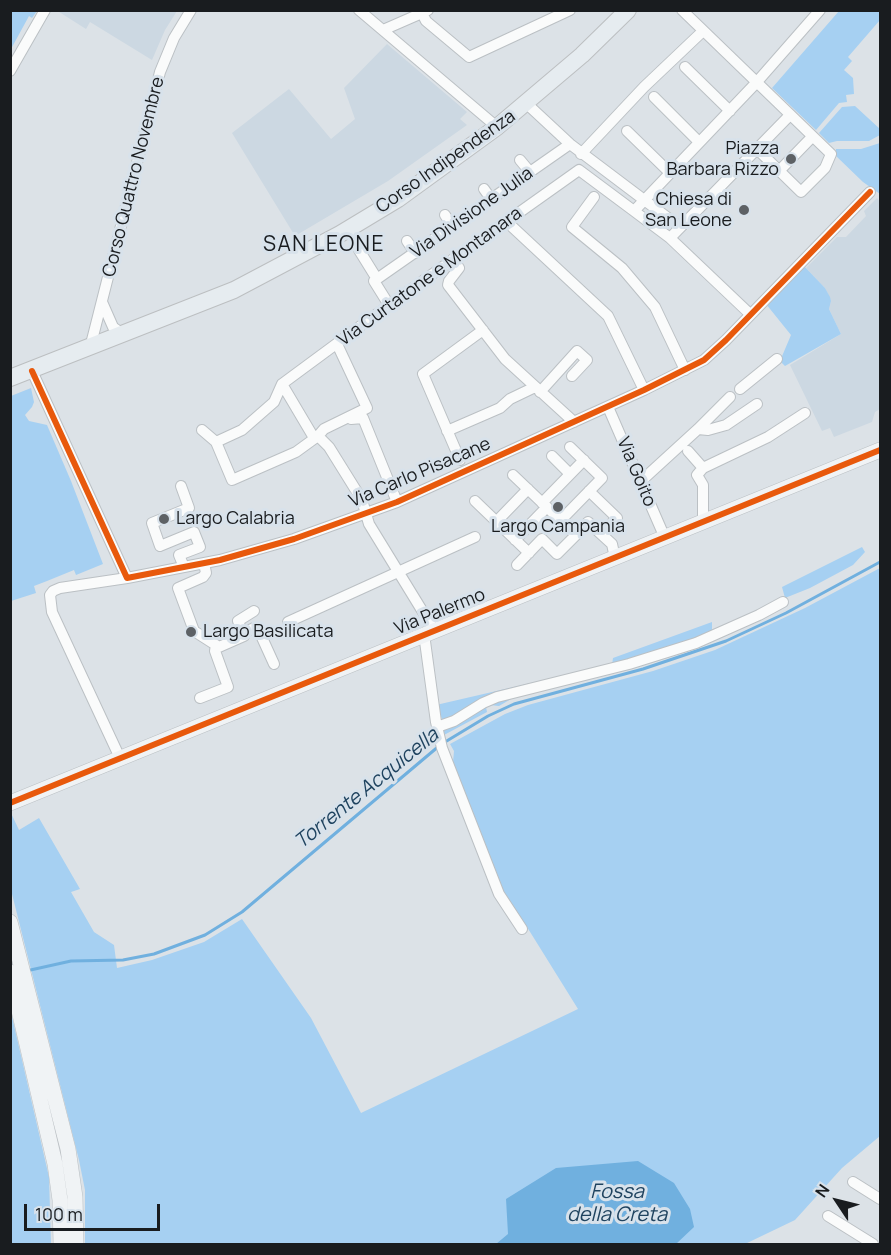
<!DOCTYPE html>
<html>
<head>
<meta charset="utf-8">
<style>
  body { margin:0 }
  #map { position:relative; width:891px; height:1255px; overflow:hidden; background:#dce2e7; font-family:Manrope,sans-serif }
  canvas { display:block }
  .frame { position:absolute; inset:0; border:12px solid #191c1f; pointer-events:none }
  .north { position:absolute; left:807px; top:1171px; width:60px; height:60px; -webkit-text-stroke:4px #d8e2eb; paint-order:stroke; rotate:305deg; font-size:16px; font-weight:700; line-height:24px; text-align:center; color:#191c1f }
  .north::after { content:''; display:block; margin:auto; width:21px; height:27px; background:#191c1f; clip-path:polygon(50% 0,100% 100%,50% 72%,0 100%) }
  .scale { position:absolute; left:24px; top:1204px; width:136px; height:27px; box-sizing:border-box; border:3px solid #191c1f; border-top:0; padding-left:8px; font-size:18px; line-height:21px; white-space:nowrap; color:#191c1f; -webkit-text-stroke:4px #d8e2eb; paint-order:stroke }
</style>
</head>
<body>
<div id="map">
<canvas width="891" height="1255"></canvas>
<div class="frame"></div>
<div class="north">N</div>
<div class="scale">100 m</div>
</div>
<script>
const ctx = document.querySelector('canvas').getContext('2d');
ctx.lineJoin = 'round';
function fill(path, color) { ctx.fillStyle = color; ctx.fill(path, 'evenodd'); }
const toPath = rows => new Path2D(rows.map(r => 'M' + r).join(''));
function trace(path, color, width, dash) { ctx.strokeStyle = color; ctx.lineWidth = width; ctx.lineCap = dash ? 'butt' : 'round'; ctx.setLineDash(dash || []); ctx.stroke(path); }
function label(font, color, halo, rows, align = 'center') {
  ctx.font = font + ' Manrope,sans-serif'; ctx.lineWidth = 6; ctx.setLineDash([]); ctx.textBaseline = 'middle'; ctx.strokeStyle = halo; ctx.fillStyle = color; for (const [text, x, y, turn = 0] of rows) {
    ctx.save(); ctx.translate(x, y); ctx.rotate((+turn || 0) * Math.PI / 180); ctx.textAlign = isNaN(turn) ? turn : align; if (halo) ctx.strokeText(text, 0, 0); ctx.fillText(text, 0, 0); ctx.restore();
  }
}
fill(toPath([
  [56,10,177,10,177,11,165,30,152,60,90,22,86,29],
  [387,44,467,112,460,119,467,125,388,181,295,236,232,133,289,89,331,139,355,119,344,88],
  [877,198,880,202,880,409,875,412,872,422,834,437,830,428,822,431,790,365,841,334,829,309,831,301,825,288,806,268,837,237,846,237,866,216,864,211]
]), '#ccd8e2');
fill(toPath([
  [11,10,37,11,32,18,29,16,11,49],
  [839,11,880,11,880,20,848,57,852,61,844,70,853,78,854,94,846,95,847,102,839,103,816,130,772,88],
  [855,106,880,129,880,135,869,141,837,141,829,143,819,133,842,107],
  [880,143,880,194,863,182,836,156,836,149,861,149],
  [804,266,825,288,830,297,831,301,829,309,841,334,785,366,780,361,791,335,766,304],
  [31,388,34,402,32,407,25,415,29,421,47,425,71,481,103,564,76,575,74,570,47,581,34,586,36,593,11,601,11,396],
  [862,547,865,552,853,565,810,588,785,598,782,587],
  [880,568,880,1136,842,1168,795,1220,745,1244,85,1244,85,1190,79,1160,11,890,10,811,19,830,39,818,80,889,71,892,94,932,114,945,117,968,152,960,204,942,242,919,311,1018,361,1113,578,1009,527,927,512,908,501,888,453,762,454,751,450,744,505,714,528,705,653,671,715,650,805,608],
  [754,621,754,623,716,638,539,691,511,699,499,706,490,705,486,707,487,712,444,735,443,729,489,702],
  [712,622,712,633,612,665,613,658],
  [544,680,443,721,436,705],
  [10,1008,49,1177,51,1244,11,1244]
]), '#a6d0f2');
fill(toPath([
  [638,1161,674,1183,690,1209,694,1227,676,1244,496,1244,508,1234,506,1199,556,1168]
]), '#70b0df');
trace(toPath([
  [445,742,488,716,514,704,643,669,726,641,786,613,880,562],
  [26,971,71,961,123,960,154,954,205,935,242,912,439,746]
]), '#70b0df', 3);
const minor = toPath([
  [359,10,497,127],
  [428,10,422,13,426,21,469,57,570,10],
  [682,10,831,154,825,168,801,192,757,149],
  [383,30,422,13],
  [685,67,730,111],
  [10,71,45,10],
  [654,97,699,142],
  [527,104,570,144,680,227],
  [627,131,669,172],
  [581,154,644,87,703,31],
  [520,160,530,172],
  [779,171,812,137],
  [484,189,491,199],
  [594,197,572,227,622,268,655,307,685,370],
  [634,211,670,238,750,314],
  [445,215,453,227],
  [507,222,608,316,644,390],
  [670,238,790,115],
  [407,241,415,253],
  [359,250,377,279],
  [453,259,459,268,449,281,448,285,505,359,574,422],
  [102,302,113,327,124,335],
  [389,305,374,281,570,144],
  [337,344,367,408,324,429,318,436,329,447,362,500,369,524,434,630],
  [90,348,160,72,174,38,191,10],
  [32,371,127,578,220,560,294,539,397,502,644,390,704,360,726,340,870,192],
  [282,384,389,305,579,170,634,211,756,83,820,10],
  [282,384,314,438],
  [740,389,777,359],
  [540,392,577,351,587,360,572,376],
  [608,407,665,538],
  [351,419,363,418,397,502],
  [698,429,708,430,726,425,757,404],
  [202,430,216,442,232,480,296,452,318,436],
  [447,431,500,408,510,399,535,387],
  [216,442,242,430,274,402,282,384],
  [688,451,703,468],
  [552,456,570,474],
  [460,460,423,374,483,330],
  [513,475,576,535,588,522,612,544,615,558],
  [640,482,698,429,730,397],
  [181,486,189,508,152,523,160,546,194,532,200,547,179,555,184,567],
  [589,491,617,518,601,534],
  [475,501,529,553],
  [542,503,584,460],
  [561,520,602,478,570,447],
  [496,522,528,489],
  [703,523,703,485,697,475,703,468,768,437,805,413],
  [515,540,547,507],
  [204,563,206,573,203,577,178,588,194,631,219,647,244,636,238,621,254,611],
  [517,565,542,539,557,554,576,535],
  [288,622,475,537],
  [243,633,254,628,259,631,274,664],
  [424,634,436,722,442,748,499,894,522,929],
  [200,698,228,687,215,651,216,645],
  [437,727,454,721,483,703,497,697,629,664,696,643,759,615,783,602],
  [120,758,52,612,50,595,53,591,60,588,127,578],
  [853,1182,880,1199],
  [828,1216,873,1244]
]);
const secondary = toPath([
  [10,803,880,450],
  [10,922,68,1149,75,1197,76,1244],
  [10,972,55,1164,60,1200,61,1244]
]);
const primary = toPath([
  [10,378,234,290,340,234,398,199,497,127,582,55,628,10]
]);
trace(minor, '#bbc0c4', 12);
trace(secondary, '#bbc0c4', 16);
trace(primary, '#bcbfc1', 18);
trace(minor, '#fafbfb', 10);
trace(secondary, '#f0f3f5', 15);
trace(primary, '#e6ecf0', 16);
trace(toPath([
  [32,371,127,578,220,560,294,539,397,502,644,390,704,360,726,340,870,192],
  [10,803,880,450]
]), '#e8590c', 6);
for (const [x, y, r, color] of [
  [791,159,6,"#5d6165"],
  [744,210,6,"#5d6165"],
  [558,507,6,"#5d6165"],
  [164,519,6,"#5d6165"],
  [191,632,6,"#5d6165"]
]) { const dot = new Path2D(); dot.arc(x, y, r, 0, 2 * Math.PI); ctx.fillStyle = color; ctx.fill(dot); trace(dot, '#d8e2eb', 2); }
label('18px', '#191c1f', '#d8e2eb', [
  ["Piazza",779,149],
  ["Barbara Rizzo",779,170],
  ["Chiesa di",732,200],
  ["San Leone",732,221],
  ["Largo Calabria",176,519,"left"],
  ["Largo Campania",558,527,"center"],
  ["Largo Basilicata",203,632,"left"]
], 'right');
label('18px', '#191c1f', '#d8e2eb', [
  ["Corso Indipendenza",446,162,-35],
  ["Corso Quattro Novembre",134,177,-76],
  ["Via Divisione Julia",472,213,-35],
  ["Via Curtatone e Montanara",430,277,-36],
  ["Via Goito",636,472,67],
  ["Via Carlo Pisacane",420,473,-23],
  ["Via Palermo",440,612,-22]
]);
label('italic 20px', '#1f435f', '#d8e2eb', [
  ["Torrente Acquicella",367,789,-39],
  ["Fossa",617,1192],
  ["della Creta",617,1215]
]);
ctx.letterSpacing = '1.5px';
label('21px', '#191c1f', '#d8e2eb', [
  ["SAN LEONE",324,245]
]);
ctx.letterSpacing = '0px';
</script>
</body>
</html>
